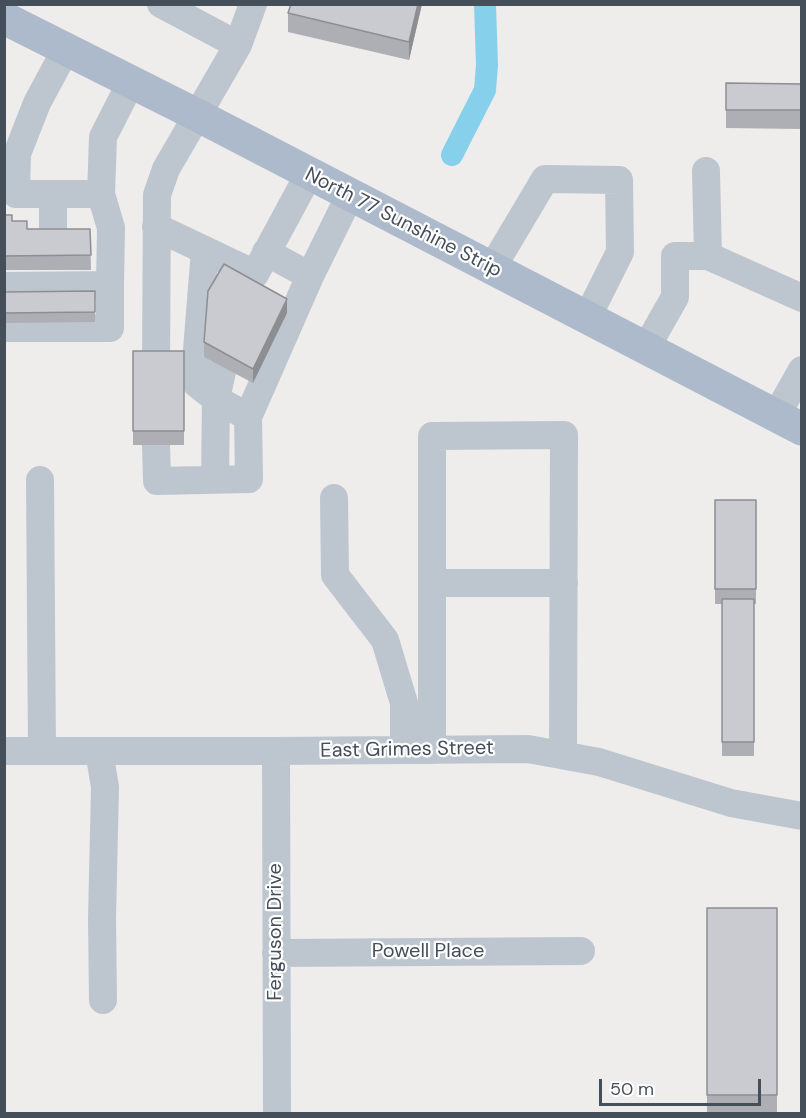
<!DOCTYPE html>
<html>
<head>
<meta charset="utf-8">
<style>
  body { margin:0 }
  #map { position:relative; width:806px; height:1118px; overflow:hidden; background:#efecec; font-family:"DM Sans",sans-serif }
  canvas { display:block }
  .frame { position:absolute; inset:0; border:6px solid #454f59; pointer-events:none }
  .scale { position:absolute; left:599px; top:1079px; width:162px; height:27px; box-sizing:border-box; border:3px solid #454f59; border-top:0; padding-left:8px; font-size:18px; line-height:21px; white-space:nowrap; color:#454f59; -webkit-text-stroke:4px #fff; paint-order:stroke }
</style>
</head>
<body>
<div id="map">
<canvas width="806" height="1118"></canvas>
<div class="frame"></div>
<div class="scale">50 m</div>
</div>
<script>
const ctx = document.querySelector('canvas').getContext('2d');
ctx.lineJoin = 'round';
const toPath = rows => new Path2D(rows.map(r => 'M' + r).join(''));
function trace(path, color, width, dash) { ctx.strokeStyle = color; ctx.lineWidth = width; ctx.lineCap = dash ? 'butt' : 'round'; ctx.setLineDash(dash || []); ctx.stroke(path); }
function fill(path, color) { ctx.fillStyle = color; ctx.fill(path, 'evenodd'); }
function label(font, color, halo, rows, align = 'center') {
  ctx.font = font + ' "DM Sans",sans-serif'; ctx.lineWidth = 4.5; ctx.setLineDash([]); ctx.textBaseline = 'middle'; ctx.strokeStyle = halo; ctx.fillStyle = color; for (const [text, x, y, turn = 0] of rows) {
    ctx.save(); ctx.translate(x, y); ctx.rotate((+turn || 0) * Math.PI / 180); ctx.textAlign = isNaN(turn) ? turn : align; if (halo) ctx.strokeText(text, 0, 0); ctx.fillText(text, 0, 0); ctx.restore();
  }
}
trace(toPath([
  [452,155,485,90,487,65,485,4]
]), '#87d0eb', 22);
trace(toPath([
  [161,4,238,45],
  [66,49,37,103,17,154,16,194,101,194,103,137,131,82],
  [706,171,708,256],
  [156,227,255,274,309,174],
  [53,243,53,195],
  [205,250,196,362,197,384,216,399,248,417],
  [266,252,310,276],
  [492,268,545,179,619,180,620,252,587,318],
  [4,286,110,285,111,228,101,194],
  [4,328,110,328,110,285],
  [646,348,675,297,675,256,708,256,802,298],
  [156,365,157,195,166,169,238,45,253,4],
  [776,416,802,370],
  [156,445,157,481,249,479,248,417,310,276,350,195],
  [215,479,216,399,223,367],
  [40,480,42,751],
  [334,498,335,575,385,640,404,703,404,750],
  [432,583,564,583],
  [432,750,432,436,564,435,563,755],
  [4,751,276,751,528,749,599,762,731,803,802,816],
  [99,751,105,787,102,919,103,1000],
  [276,751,277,1114],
  [276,953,581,951]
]), '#bdc6cf', 28);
trace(toPath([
  [4,18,197,115,802,429]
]), '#acbacc', 33);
fill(toPath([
  [291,4,422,4,409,60,288,32,288,13],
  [726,83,801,84,801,129,726,128],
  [4,215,12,221,27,229,90,229,91,270,4,270],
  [95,291,95,322,4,323,4,292],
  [287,313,253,383,204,357,204,342],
  [133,351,184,351,184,445,133,445],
  [715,500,756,500,756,604,754,604,754,756,722,756,722,604,715,604],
  [707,908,777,908,777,1113,707,1113]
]), '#adafb4');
fill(toPath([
  [418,4,422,4,409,60,409,42],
  [287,299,287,313,253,383,253,369]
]), '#8d8e92');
const building = toPath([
  [291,4,418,4,409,42,288,13,291,4],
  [726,83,801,84,801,110,726,110,726,83],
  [4,215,12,215,12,221,27,221,27,229,90,229,91,255,4,256,4,215],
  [224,264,287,299,253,369,204,342,208,291,224,264],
  [95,291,95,312,4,313,4,292,95,291],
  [133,351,184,351,184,431,133,431,133,351],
  [715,500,756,500,756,589,715,589,715,500],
  [722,599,754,599,754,742,722,742,722,599],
  [707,908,777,908,777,1095,707,1095,707,908]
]);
fill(building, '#c9cbd1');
trace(building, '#8d8e92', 1.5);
label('20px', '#454f59', '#fff', [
  ["North 77 Sunshine Strip",403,223,27],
  ["East Grimes Street",407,750,-1],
  ["Ferguson Drive",276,932,-90],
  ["Powell Place",428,952]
]);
</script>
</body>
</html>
